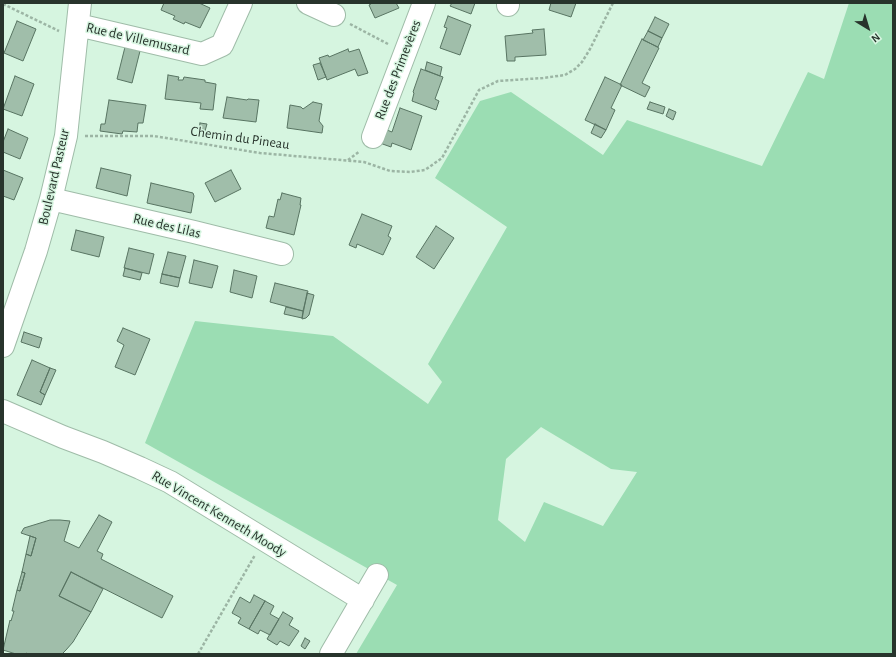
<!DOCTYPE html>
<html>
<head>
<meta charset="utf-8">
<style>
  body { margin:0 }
  #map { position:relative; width:896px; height:657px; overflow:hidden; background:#d6f5e0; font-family:"Alegreya Sans",sans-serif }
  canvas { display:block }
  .frame { position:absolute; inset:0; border:4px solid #28342c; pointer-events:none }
  .north { position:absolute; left:848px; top:8px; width:40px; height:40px; -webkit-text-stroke:3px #d6f5e0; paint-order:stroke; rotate:142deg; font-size:11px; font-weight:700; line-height:16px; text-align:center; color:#28342c }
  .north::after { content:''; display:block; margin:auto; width:14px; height:18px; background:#28342c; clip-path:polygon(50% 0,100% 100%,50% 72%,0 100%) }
</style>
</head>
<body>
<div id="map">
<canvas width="896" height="657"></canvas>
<div class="frame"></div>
<div class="north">N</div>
</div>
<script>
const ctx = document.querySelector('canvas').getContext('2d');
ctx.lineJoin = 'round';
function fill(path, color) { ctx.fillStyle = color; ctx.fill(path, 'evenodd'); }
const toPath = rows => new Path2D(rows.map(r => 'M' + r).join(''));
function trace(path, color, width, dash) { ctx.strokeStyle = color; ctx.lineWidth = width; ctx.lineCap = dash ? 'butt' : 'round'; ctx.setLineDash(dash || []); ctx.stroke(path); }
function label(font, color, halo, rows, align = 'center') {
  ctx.font = font + ' "Alegreya Sans",sans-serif'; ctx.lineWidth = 3; ctx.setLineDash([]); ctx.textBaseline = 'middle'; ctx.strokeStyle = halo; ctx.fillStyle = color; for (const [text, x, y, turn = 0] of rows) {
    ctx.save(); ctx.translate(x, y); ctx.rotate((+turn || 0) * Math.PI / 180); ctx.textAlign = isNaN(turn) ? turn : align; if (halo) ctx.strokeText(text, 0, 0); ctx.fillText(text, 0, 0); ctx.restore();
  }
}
fill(toPath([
  [849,3,893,3,893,654,356,654,397,585,145,443,195,321,333,336,428,404,442,382,428,364,507,227,435,178,480,101,511,92,603,155,627,120,762,166,808,72,824,79],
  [541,427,611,469,637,472,603,526,544,502,525,542,498,520,506,459]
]), '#9bddb3');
const building = toPath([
  [164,3,199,3,210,8,200,28,185,22,184,24,173,19,175,16,161,10,164,3],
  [371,3,396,3,399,8,375,18,369,5,371,4,371,3],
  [452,3,475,3,471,14,450,6,452,3],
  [551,3,576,3,571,17,549,10,551,3],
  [448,16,471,25,460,55,440,48,447,28,444,27,448,16],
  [655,17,669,24,662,38,648,31,655,17],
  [17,21,36,29,23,61,4,53,17,21],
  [544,29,546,55,515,57,515,61,507,61,505,36,533,33,532,30,544,29],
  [648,31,662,38,658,47,643,40,648,31],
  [642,39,659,48,642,83,650,87,645,97,620,85,642,39],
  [125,47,140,51,132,83,117,79,125,47],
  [348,49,349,52,359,49,368,73,358,76,355,69,327,80,319,58,328,55,329,57,348,49],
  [427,62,442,67,440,76,425,70,427,62],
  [320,63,326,77,318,80,313,65,320,63],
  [421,69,443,77,435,99,439,101,436,110,412,101,414,93,413,92,421,69],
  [168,75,179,77,178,80,183,80,184,77,205,80,205,82,216,84,213,110,200,109,201,103,165,99,168,75],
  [15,76,34,84,22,116,3,109,15,76],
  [605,77,622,85,611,108,615,110,606,130,585,120,605,77],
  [227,97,247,100,248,99,259,100,256,122,223,118,227,97],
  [109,100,146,105,143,123,138,123,137,132,123,131,122,134,100,131,101,124,105,124,109,100],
  [313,102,322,104,319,121,323,126,322,133,287,128,290,105,301,107,303,109,313,102],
  [650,102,665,107,663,114,647,109,650,102],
  [400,108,422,116,411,150,392,143,391,147,377,142,382,128,392,132,400,108],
  [669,109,676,112,673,120,666,116,669,109],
  [200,123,207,124,205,131,199,130,200,123],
  [595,124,606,130,601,138,591,133,595,124],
  [8,129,28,138,20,159,3,152,3,142,8,129],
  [101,168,131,175,127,196,96,188,101,168],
  [3,170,23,178,14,200,3,196,3,170],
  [231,170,241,189,215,202,205,183,231,170],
  [151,183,193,193,194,196,191,213,147,203,151,183],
  [282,193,301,198,300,205,301,205,294,235,266,228,269,216,274,217,278,199,280,200,282,193],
  [362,214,392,226,388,236,391,238,383,255,357,244,356,248,349,245,362,214],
  [436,226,454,238,434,269,416,257,436,226],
  [76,230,104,237,99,257,71,250,76,230],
  [129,248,154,254,149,274,124,268,129,248],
  [168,252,186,256,180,278,162,274,168,252],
  [194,260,218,266,212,288,189,283,194,260],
  [125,268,142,273,140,280,123,276,125,268],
  [234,270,257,276,252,298,230,292,234,270],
  [162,274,180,278,178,287,160,283,162,274],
  [275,283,308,291,303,311,270,302,275,283],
  [307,293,314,295,309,315,306,318,302,319,307,293],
  [286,307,303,311,302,318,284,314,286,307],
  [123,328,150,339,135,375,115,367,124,345,117,341,123,328],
  [24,332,42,338,39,348,21,342,24,332],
  [32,360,50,368,40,392,45,395,41,405,17,395,32,360],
  [50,368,56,370,45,395,40,392,50,368],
  [99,515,112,522,97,551,103,554,101,559,173,596,162,618,71,572,59,596,91,612,73,642,66,650,62,654,28,654,26,653,26,654,16,654,3,650,10,620,11,621,14,611,12,611,17,590,20,591,25,573,22,572,26,554,31,556,36,538,21,533,24,528,50,520,60,520,70,521,64,541,79,548,99,515],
  [30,536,36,538,31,556,26,554,30,536],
  [22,572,25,573,20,591,17,590,22,572],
  [71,572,103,589,91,612,59,596,71,572],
  [254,595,265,601,249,629,238,623,241,618,232,613,240,597,250,603,254,595],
  [265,601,274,606,270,614,279,619,270,635,260,630,258,634,249,629,265,601],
  [283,612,293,618,289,625,299,631,289,646,280,641,277,645,267,639,283,612],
  [305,638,310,641,305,649,301,646,305,638]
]);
fill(building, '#a0beaa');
trace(building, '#587462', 1);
const minor = toPath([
  [308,3,334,15],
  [508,3,508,5],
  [78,25,202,54,222,45,241,3],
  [373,137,424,3],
  [51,199,194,232,282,254],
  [3,346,36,251,51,199,66,136,80,3],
  [3,411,63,437,103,452,140,468,170,482,363,600],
  [331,654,377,575]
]);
trace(minor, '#9fbca8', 24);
trace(toPath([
  [3,4,59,31],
  [350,24,388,44],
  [85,136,154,136,260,153,364,162,390,171,410,172,425,170,442,158,479,90,498,81,543,78,565,75,575,69,582,62,590,49,613,3],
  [348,160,360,151],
  [198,654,255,555]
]), '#9cb5a4', 2.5, [3, 2]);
trace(minor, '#fff', 22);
label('14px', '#28342c', '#d6f5e0', [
  ["Rue de Villemusard",138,39,13],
  ["Rue des Primevères",398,70,-69],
  ["Chemin du Pineau",240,138,8],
  ["Boulevard Pasteur",54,177,-77],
  ["Rue des Lilas",167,226,13],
  ["Rue Vincent Kenneth Moody",219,514,31]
]);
</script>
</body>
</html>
